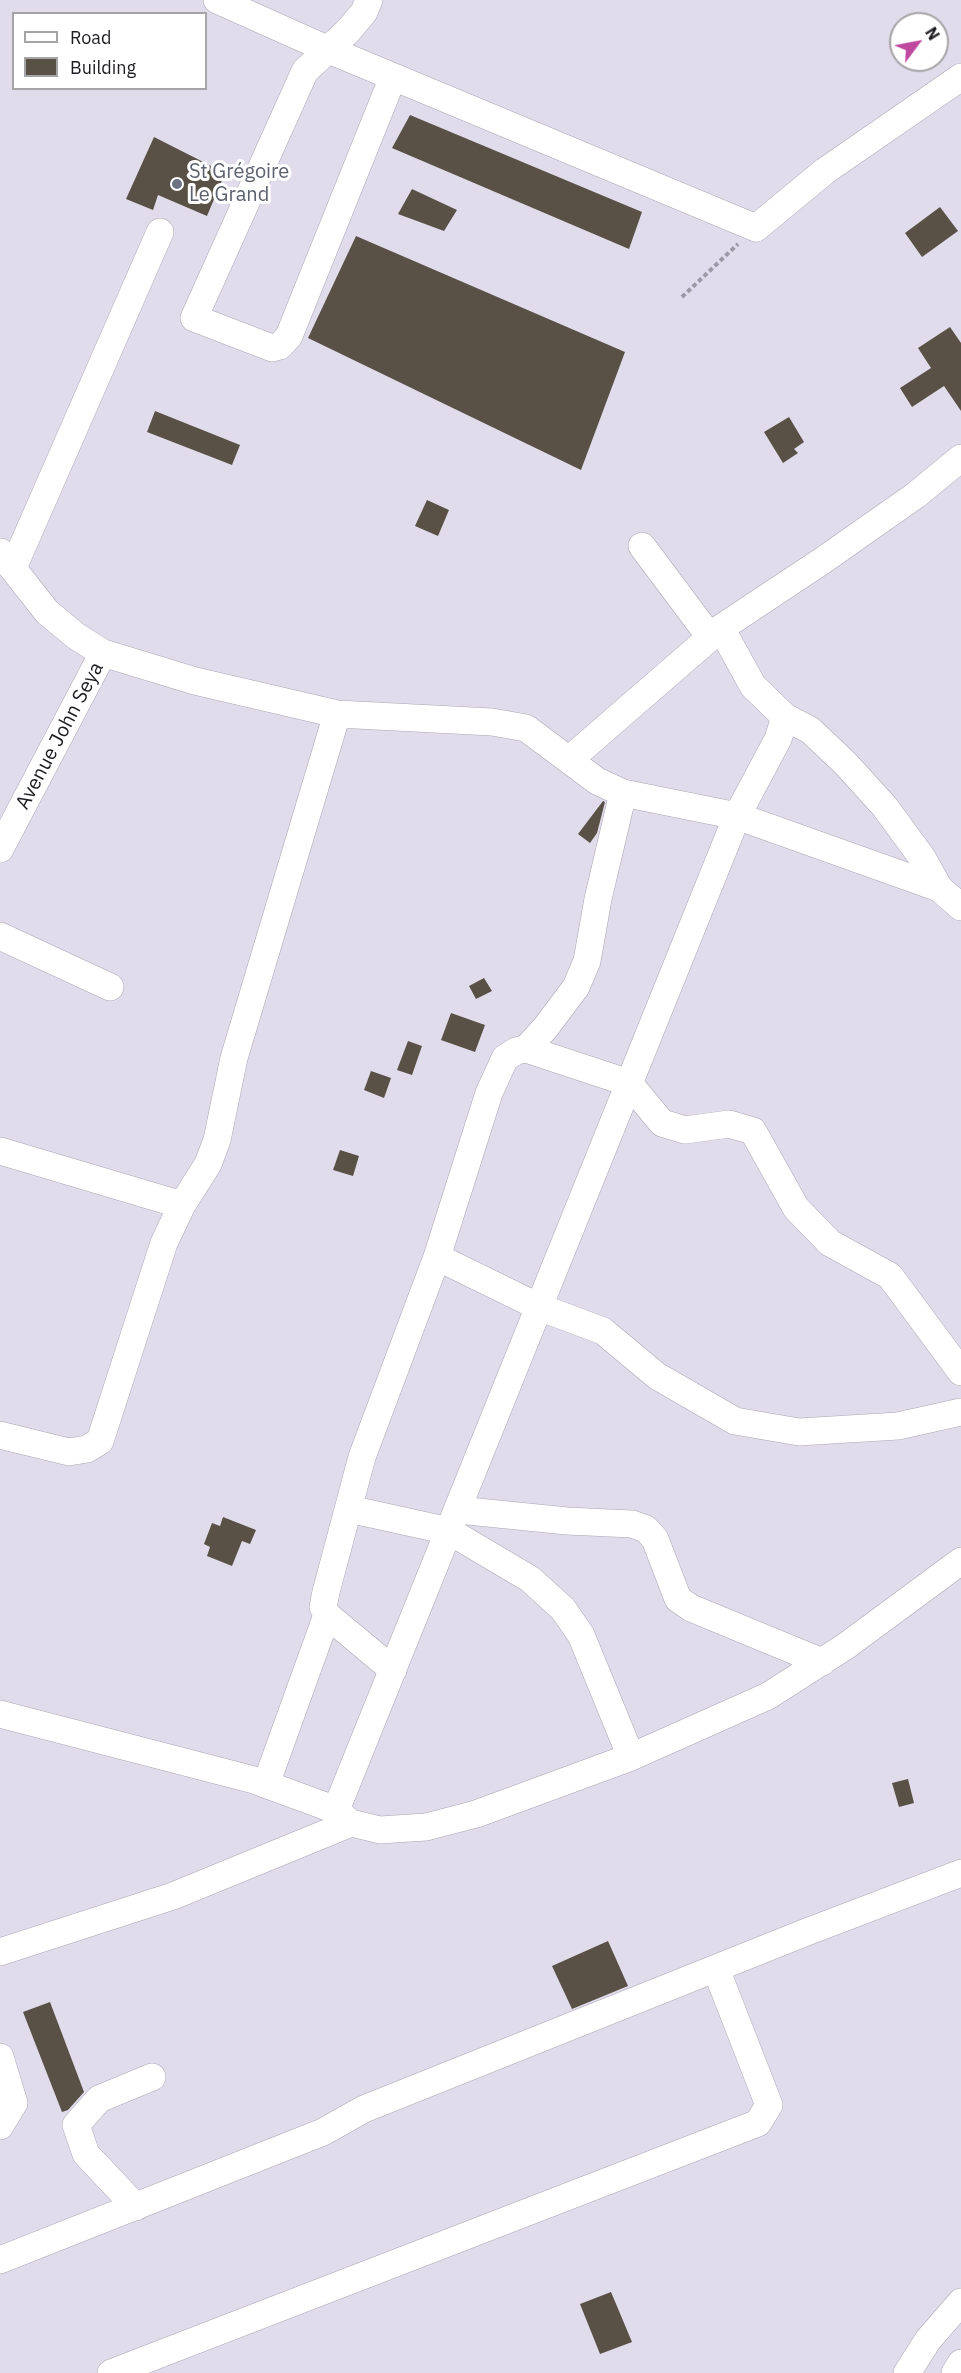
<!DOCTYPE html>
<html>
<head>
<meta charset="utf-8">
<style>
  body { margin:0 }
  #map { position:relative; width:961px; height:2373px; overflow:hidden; background:#e1dceb; font-family:"IBM Plex Sans",sans-serif }
  canvas { display:block }
  .legend { position:absolute; left:12px; top:12px; width:195px; height:78px; box-sizing:border-box; background:#fff; border:2px solid #a5a4a6; margin:0; padding:8px 10px; list-style:none; font-size:18px; color:#1e1c21 }
  .legend li { display:flex; align-items:center; gap:12px; height:30px }
  .legend b { width:30px; border:2px solid #a5a4a6 }
  .north { position:absolute; left:889px; top:12px; width:60px; height:60px; box-sizing:border-box; background:#fff; border:2px solid #a5a4a6; border-radius:50%; rotate:58deg; font-size:16px; font-weight:700; line-height:24px; text-align:center; color:#1e1c21 }
  .north::after { content:''; display:block; margin:auto; width:21px; height:27px; background:#bf499f; clip-path:polygon(50% 0,100% 100%,50% 72%,0 100%) }
</style>
</head>
<body>
<div id="map">
<canvas width="961" height="2373"></canvas>
<ul class="legend">
<li><b style="height:8px;background:#fff"></b>Road</li>
<li><b style="height:16px;background:#595146"></b>Building</li>
</ul>
<div class="north">N</div>
</div>
<script>
const ctx = document.querySelector('canvas').getContext('2d');
ctx.lineJoin = 'round';
function fill(path, color) { ctx.fillStyle = color; ctx.fill(path, 'evenodd'); }
const toPath = rows => new Path2D(rows.map(r => 'M' + r).join(''));
function trace(path, color, width, dash) { ctx.strokeStyle = color; ctx.lineWidth = width; ctx.lineCap = dash ? 'butt' : 'round'; ctx.setLineDash(dash || []); ctx.stroke(path); }
function label(font, color, halo, rows, align = 'center') {
  ctx.font = font + ' "IBM Plex Sans",sans-serif'; ctx.lineWidth = 6; ctx.setLineDash([]); ctx.textBaseline = 'middle'; ctx.strokeStyle = halo; ctx.fillStyle = color; for (const [text, x, y, turn = 0] of rows) {
    ctx.save(); ctx.translate(x, y); ctx.rotate((+turn || 0) * Math.PI / 180); ctx.textAlign = isNaN(turn) ? turn : align; if (halo) ctx.strokeText(text, 0, 0); ctx.fillText(text, 0, 0); ctx.restore();
  }
}
fill(toPath([
  [410,115,642,212,629,249,392,148],
  [154,137,225,173,207,216,158,195,153,210,126,199],
  [412,189,457,210,444,231,398,214],
  [940,207,958,231,922,257,905,233],
  [356,236,625,352,581,470,308,338],
  [950,327,961,343,961,411,944,386,912,407,900,388,931,368,918,348],
  [155,411,240,445,232,465,147,432],
  [789,417,804,442,794,449,798,453,783,463,764,432],
  [427,500,449,510,438,536,415,526],
  [603,801,605,802,597,833,590,843,578,834],
  [484,978,492,991,476,999,469,986],
  [451,1013,485,1025,475,1052,441,1040],
  [408,1041,422,1046,412,1075,397,1070],
  [371,1071,391,1078,384,1098,364,1090],
  [340,1150,359,1156,353,1176,333,1170],
  [223,1517,256,1530,250,1544,242,1541,232,1566,207,1556,210,1547,204,1544,212,1523,220,1526],
  [908,1779,914,1803,899,1807,892,1783],
  [608,1941,628,1986,572,2009,552,1966],
  [50,2002,84,2092,68,2110,62,2112,23,2012],
  [611,2292,632,2342,600,2354,580,2304]
]), '#595146');
const minor = toPath([
  [217,0,329,50,756,228,825,171,961,77],
  [369,0,364,12,348,31,305,71,194,318,272,348,280,346,289,336,393,77],
  [642,546,710,637],
  [0,552,47,612,76,636,103,653,195,681,337,714,492,722,526,728,597,781,623,793,737,816,939,888,961,907],
  [13,568,160,232],
  [785,717,810,730,845,763,885,807,923,859,939,888],
  [570,759,721,628,822,561,916,495,961,458],
  [0,849,103,653],
  [0,936,110,987],
  [526,1049,546,1027,576,987,587,961,598,899,623,793],
  [0,1151,182,1205],
  [437,1257,539,1307,603,1331,657,1376,735,1421,799,1432,898,1426,961,1412],
  [0,1435,69,1452,87,1449,100,1441,164,1243,182,1205,208,1164,217,1140,234,1058,337,714],
  [349,1509,449,1531,530,1579,563,1609,581,1635,631,1757],
  [458,1510,567,1521,632,1524,646,1529,655,1539,678,1599,691,1608,822,1662],
  [393,1670,327,1615,323,1607,326,1592,362,1457,437,1257,489,1093,505,1058,516,1051,526,1049,629,1083,662,1123,685,1130,729,1124,753,1131,796,1208,830,1243,890,1276,961,1372],
  [0,1714,254,1780,336,1810,349,1822],
  [266,1784,327,1615],
  [336,1810,737,816,778,739,785,717,753,686,721,628],
  [0,1952,173,1896,351,1823,380,1830,426,1827,476,1814,631,1757,768,1696,846,1646,961,1561],
  [0,2057,14,2103,0,2126],
  [136,2207,86,2154,76,2125,99,2099,152,2077],
  [0,2260,323,2132,364,2109,804,1933,961,1873],
  [111,2373,758,2123,769,2105,716,1969],
  [907,2373,928,2340,961,2302],
  [955,2373,961,2363]
]);
trace(minor, '#aaa5b3', 28);
trace(toPath([
  [682,297,738,244]
]), '#9c98a4', 4, [4.5, 3]);
trace(minor, '#fff', 27);
for (const [x, y, r, color] of [
  [177,184,6,"#6b7280"]
]) { const dot = new Path2D(); dot.arc(x, y, r, 0, 2 * Math.PI); ctx.fillStyle = color; ctx.fill(dot); trace(dot, '#fff', 2); }
label('20px', '#5b616d', '#fff', [
  ["St Grégoire",189,172],
  ["Le Grand",189,195]
], 'left');
label('20px', '#1e1c21', '#fff', [
  ["Avenue John Seya",60,736,-62]
]);
</script>
</body>
</html>
